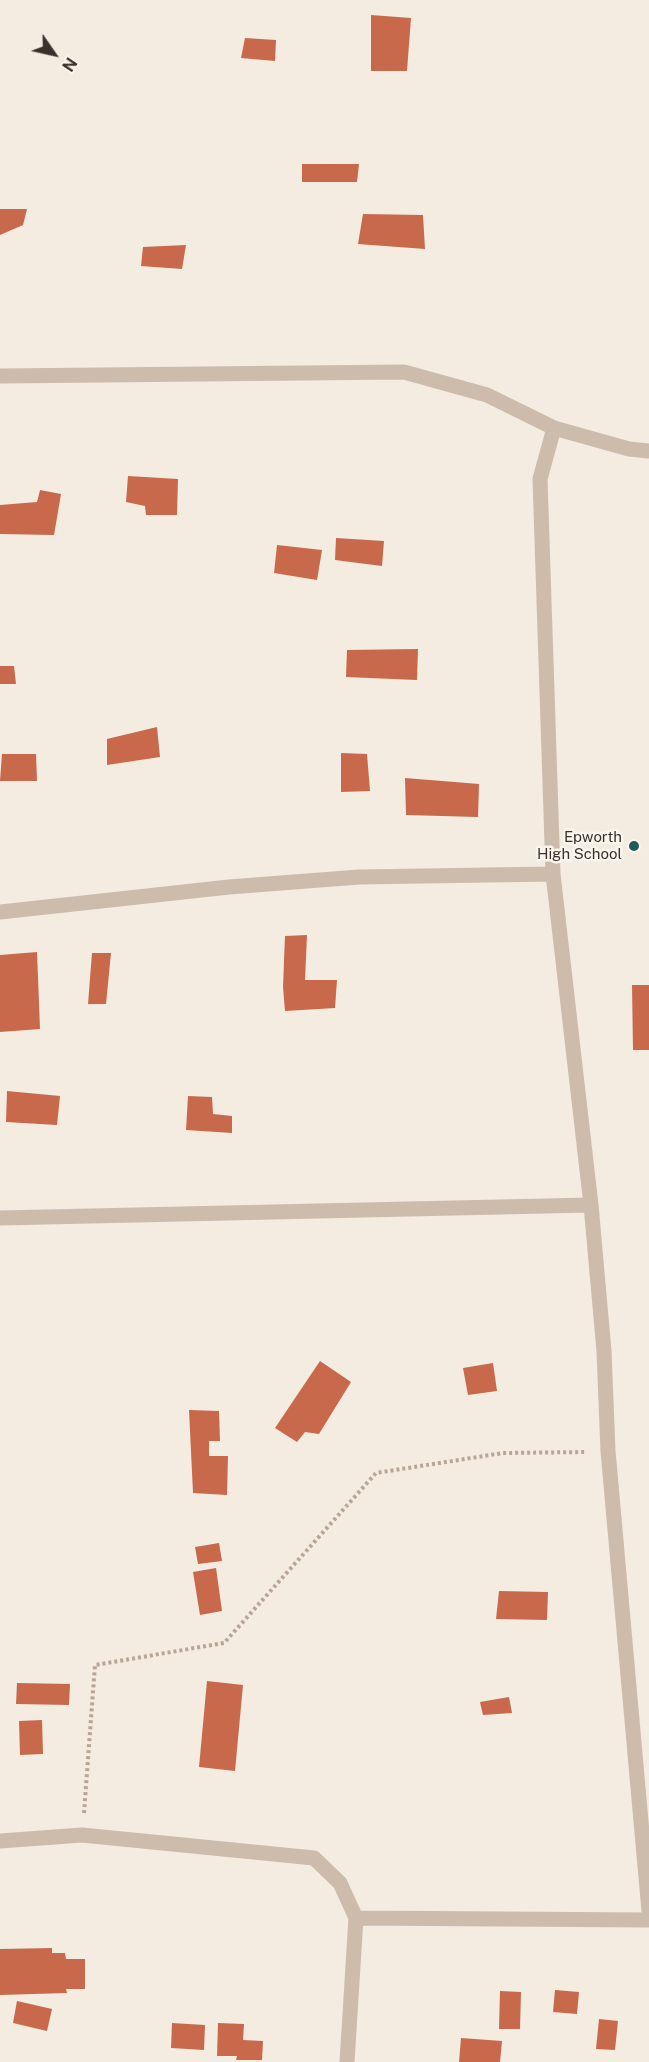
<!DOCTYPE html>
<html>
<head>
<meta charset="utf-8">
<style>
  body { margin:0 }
  #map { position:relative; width:649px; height:2062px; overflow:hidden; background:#f4ebe1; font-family:"Public Sans",sans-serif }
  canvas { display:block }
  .north { position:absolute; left:24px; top:24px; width:60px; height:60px; -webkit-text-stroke:4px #fbf5ee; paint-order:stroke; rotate:124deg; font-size:16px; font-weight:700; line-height:24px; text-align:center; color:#3b302b }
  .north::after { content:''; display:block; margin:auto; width:21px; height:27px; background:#3b302b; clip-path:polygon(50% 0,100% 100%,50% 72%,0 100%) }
</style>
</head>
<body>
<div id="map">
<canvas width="649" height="2062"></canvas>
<div class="north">N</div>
</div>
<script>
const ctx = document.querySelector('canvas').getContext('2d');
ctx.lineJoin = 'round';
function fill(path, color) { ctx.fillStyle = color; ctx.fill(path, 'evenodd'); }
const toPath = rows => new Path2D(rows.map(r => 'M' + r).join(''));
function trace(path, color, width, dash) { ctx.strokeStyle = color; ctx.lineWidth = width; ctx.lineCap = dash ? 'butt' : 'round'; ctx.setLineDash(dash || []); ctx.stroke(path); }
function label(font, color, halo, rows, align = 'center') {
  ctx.font = font + ' "Public Sans",sans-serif'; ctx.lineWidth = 5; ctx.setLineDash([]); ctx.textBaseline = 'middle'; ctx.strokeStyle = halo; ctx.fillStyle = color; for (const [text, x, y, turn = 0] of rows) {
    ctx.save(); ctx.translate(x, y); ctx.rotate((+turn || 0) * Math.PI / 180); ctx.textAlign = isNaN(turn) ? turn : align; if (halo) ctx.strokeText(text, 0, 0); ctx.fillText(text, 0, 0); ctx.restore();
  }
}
fill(toPath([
  [371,15,411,18,407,71,371,71],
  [245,38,276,40,275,61,241,58],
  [302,164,359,164,357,182,302,182],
  [0,209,27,209,23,225,0,235],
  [363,214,423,215,425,249,358,244],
  [186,245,182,269,141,266,143,247],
  [128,476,178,479,177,515,146,515,145,506,126,502],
  [40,490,61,494,54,535,0,534,0,505,37,502],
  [336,538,384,541,382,566,335,560],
  [277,545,322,550,317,580,274,573],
  [418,649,417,680,346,677,347,650],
  [0,666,14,666,16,684,0,684],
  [157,727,160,757,107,765,107,739],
  [341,753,367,754,370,791,341,792],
  [2,754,36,754,37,781,0,781],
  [405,778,479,784,478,817,406,815],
  [307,935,305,980,337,980,335,1008,285,1011,283,987,285,936],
  [37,952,40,1029,0,1032,0,955],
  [92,953,111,953,106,1004,88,1004],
  [632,985,649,985,649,1050,633,1050],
  [7,1091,60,1096,57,1125,6,1122],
  [188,1096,212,1097,213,1114,232,1116,232,1133,186,1130],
  [320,1361,351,1382,319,1434,305,1432,297,1442,275,1428],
  [493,1363,497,1391,468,1395,463,1368],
  [189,1410,219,1411,220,1441,209,1441,209,1456,228,1456,227,1495,193,1493],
  [219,1543,222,1561,198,1564,195,1547],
  [216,1568,222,1611,200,1615,193,1572],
  [499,1591,548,1592,547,1620,496,1619],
  [207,1681,243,1685,235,1771,199,1767],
  [17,1683,70,1684,69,1705,16,1704],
  [509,1697,512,1713,483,1715,480,1702],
  [42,1720,43,1754,20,1755,19,1721],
  [52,1948,52,1953,65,1953,66,1959,85,1959,85,1989,66,1989,67,1993,0,1995,0,1949],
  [555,1990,579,1992,577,2014,553,2012],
  [500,1991,521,1992,520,2029,499,2029],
  [17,2001,52,2009,47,2031,13,2023],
  [599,2019,618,2021,615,2050,596,2049],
  [172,2023,205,2025,204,2050,171,2048],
  [218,2023,244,2024,243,2040,263,2041,262,2060,236,2060,237,2056,217,2056],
  [461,2038,502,2041,500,2062,459,2062]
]), '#c8694b');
trace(toPath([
  [84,1813,95,1665,224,1643,376,1473,503,1453,586,1452]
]), '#b9a596', 4, [3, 3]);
trace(toPath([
  [554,428,540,479,553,874,591,1205,604,1351,608,1451,649,1911],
  [0,912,229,887,359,877,553,874],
  [0,1218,591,1205],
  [0,1841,82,1835,314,1858,340,1883,356,1918,347,2062],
  [356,1918,649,1920]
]), '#cdbbac', 15);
trace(toPath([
  [0,376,404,372,487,395,554,428,629,449,649,451]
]), '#cdbbac', 15);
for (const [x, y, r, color] of [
  [634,846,6,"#1f5a5e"]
]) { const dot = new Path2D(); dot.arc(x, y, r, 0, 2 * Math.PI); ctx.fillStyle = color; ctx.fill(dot); trace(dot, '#fbf5ee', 2); }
label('15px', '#3b302b', '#fbf5ee', [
  ["Epworth",622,837],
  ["High School",622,854]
], 'right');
</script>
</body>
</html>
